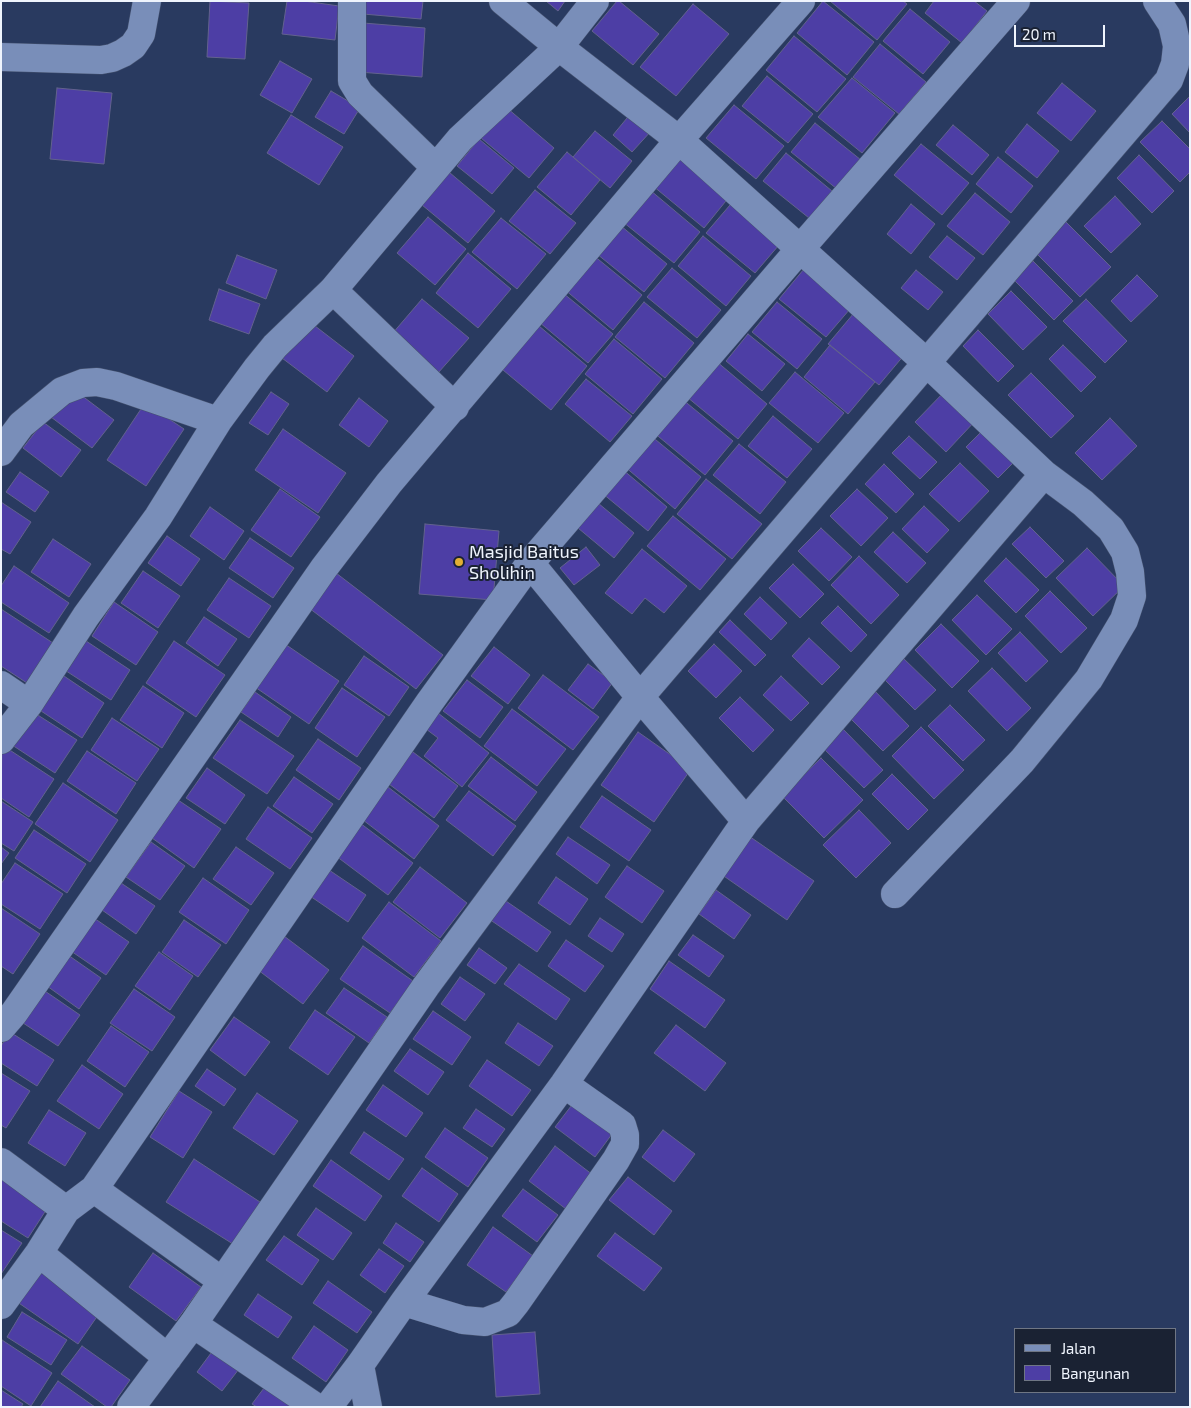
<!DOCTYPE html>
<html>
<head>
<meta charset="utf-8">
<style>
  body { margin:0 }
  #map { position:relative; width:1191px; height:1408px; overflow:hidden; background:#293a60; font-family:"Exo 2",sans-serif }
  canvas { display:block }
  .frame { position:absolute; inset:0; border:2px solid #eff4fd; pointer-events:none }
  .legend { position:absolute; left:1014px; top:1328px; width:162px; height:65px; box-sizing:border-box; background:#1a2233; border:1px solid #6f7684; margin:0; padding:6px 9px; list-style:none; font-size:15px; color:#eff4fd }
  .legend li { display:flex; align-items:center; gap:10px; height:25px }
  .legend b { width:25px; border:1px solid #6f7684 }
  .scale { position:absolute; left:1014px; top:25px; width:91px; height:22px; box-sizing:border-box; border:2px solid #eff4fd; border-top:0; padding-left:6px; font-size:15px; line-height:18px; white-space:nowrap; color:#eff4fd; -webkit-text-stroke:4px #1a2233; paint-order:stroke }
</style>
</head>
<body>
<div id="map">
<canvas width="1191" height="1408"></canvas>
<div class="frame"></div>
<ul class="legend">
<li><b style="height:6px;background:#798eb9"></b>Jalan</li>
<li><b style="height:14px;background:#4d3ea5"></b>Bangunan</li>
</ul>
<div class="scale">20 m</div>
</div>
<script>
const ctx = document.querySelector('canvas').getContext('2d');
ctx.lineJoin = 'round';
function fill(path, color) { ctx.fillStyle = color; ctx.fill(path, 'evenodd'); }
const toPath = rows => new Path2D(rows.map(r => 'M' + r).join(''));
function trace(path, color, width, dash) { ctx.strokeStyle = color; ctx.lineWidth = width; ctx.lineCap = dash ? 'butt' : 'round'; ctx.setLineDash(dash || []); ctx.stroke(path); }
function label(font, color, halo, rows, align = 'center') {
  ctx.font = font + ' "Exo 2",sans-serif'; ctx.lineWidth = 4; ctx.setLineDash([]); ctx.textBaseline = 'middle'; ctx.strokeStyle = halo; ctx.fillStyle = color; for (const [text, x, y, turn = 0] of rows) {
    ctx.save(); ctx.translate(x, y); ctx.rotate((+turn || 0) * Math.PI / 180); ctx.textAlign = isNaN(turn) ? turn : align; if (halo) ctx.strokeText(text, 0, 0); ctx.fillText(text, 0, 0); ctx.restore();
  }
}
const building = toPath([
  [210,1,249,3,245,59,207,57,210,1],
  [287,1,304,1,339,6,335,40,282,34,287,1],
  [364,1,423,1,421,19,363,14,364,1],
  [546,1,565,1,558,11,546,1],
  [617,1,619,1,659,34,633,65,592,31,617,1],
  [823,1,874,42,847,75,797,33,823,1],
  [830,1,903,1,907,4,877,40,830,1],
  [934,1,974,1,987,11,962,43,925,13,934,1],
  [693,4,729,34,676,96,640,67,693,4],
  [910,9,950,42,923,74,883,41,910,9],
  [363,23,425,28,422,77,359,72,363,23],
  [794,36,846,79,817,112,766,70,794,36],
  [880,44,926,82,899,114,853,77,880,44],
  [280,61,312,79,292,113,260,95,280,61],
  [767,76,813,114,788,143,742,106,767,76],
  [852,78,895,113,862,153,818,117,852,78],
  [1062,83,1096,111,1071,141,1037,113,1062,83],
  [57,88,112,93,104,164,50,159,57,88],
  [331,91,360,108,344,134,315,117,331,91],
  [1190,96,1190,133,1172,114,1190,96],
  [734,105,784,146,756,179,706,138,734,105],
  [507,108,554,148,529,178,481,138,507,108],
  [632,112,652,130,632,152,613,135,632,112],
  [291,115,343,147,319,185,267,153,291,115],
  [1162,121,1190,149,1190,172,1180,182,1140,142,1162,121],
  [815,123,861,160,837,189,791,152,815,123],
  [1027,124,1059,151,1037,178,1005,152,1027,124],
  [953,125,989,155,972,175,936,145,953,125],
  [595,131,632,161,610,188,573,157,595,131],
  [479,139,514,168,492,194,457,166,479,139],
  [921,144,969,183,942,215,894,175,921,144],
  [683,149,734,191,704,228,653,186,683,149],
  [567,152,600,180,571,215,537,187,567,152],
  [786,153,832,191,809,218,763,181,786,153],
  [1139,155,1174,191,1152,213,1117,178,1139,155],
  [998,157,1033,186,1011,213,976,184,998,157],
  [443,167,495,211,468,243,416,200,443,167],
  [535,190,576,223,550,254,509,221,535,190],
  [650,190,700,232,674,263,623,222,650,190],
  [975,193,1010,222,983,255,947,226,975,193],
  [1115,196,1141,224,1111,253,1084,226,1115,196],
  [736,198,785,238,755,273,706,233,736,198],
  [911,204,935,224,911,254,887,234,911,204],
  [428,217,466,249,435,285,397,253,428,217],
  [501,218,546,254,517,289,472,252,501,218],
  [1062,218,1111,267,1080,297,1031,248,1062,218],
  [621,226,667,264,644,292,597,254,621,226],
  [703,236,751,276,726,306,678,266,703,236],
  [947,236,975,258,957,280,929,257,947,236],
  [468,253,511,289,478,328,436,293,468,253],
  [237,255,277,270,266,299,226,283,237,255],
  [593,255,642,295,613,330,564,289,593,255],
  [1033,261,1073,301,1054,320,1014,280,1033,261],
  [809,263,856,302,826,337,779,299,809,263],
  [672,268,721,310,697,338,647,297,672,268],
  [916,270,943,292,928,310,901,288,916,270],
  [1137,275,1158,296,1131,322,1111,301,1137,275],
  [219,289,260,304,249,334,209,320,219,289],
  [1011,291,1047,327,1023,350,988,314,1011,291],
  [563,293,613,334,588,363,539,322,563,293],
  [422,299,469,338,438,373,392,334,422,299],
  [1086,299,1127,341,1105,363,1063,321,1086,299],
  [644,302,694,343,665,378,615,337,644,302],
  [777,302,822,339,797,369,752,332,777,302],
  [859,307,910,348,879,385,828,344,859,307],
  [306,319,354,356,327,392,278,355,306,319],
  [539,326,587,366,551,410,503,370,539,326],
  [978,330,1014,366,998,382,963,346,978,330],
  [748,334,785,364,762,391,726,361,748,334],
  [614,339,662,379,633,414,585,374,614,339],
  [830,345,875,382,848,414,804,377,830,345],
  [1063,345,1096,377,1081,392,1049,359,1063,345],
  [716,361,767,404,738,439,687,397,716,361],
  [795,372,844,413,818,443,769,403,795,372],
  [1031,373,1074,416,1051,438,1008,395,1031,373],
  [586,379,632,416,610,442,565,404,586,379],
  [73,389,114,420,92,448,51,417,73,389],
  [947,389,977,419,946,452,915,422,947,389],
  [271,392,289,404,268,435,249,423,271,392],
  [359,398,388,421,369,447,339,425,359,398],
  [682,399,733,441,705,475,653,432,682,399],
  [145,403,184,429,146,486,107,460,145,403],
  [773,416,812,449,787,478,748,446,773,416],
  [1110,418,1137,446,1102,480,1075,453,1110,418],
  [43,422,81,450,61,477,23,448,43,422],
  [988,425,1020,456,998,478,966,447,988,425],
  [283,429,346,473,318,513,255,470,283,429],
  [650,435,701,477,675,509,624,466,650,435],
  [909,436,937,462,920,479,892,453,909,436],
  [739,444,786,482,760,514,713,475,739,444],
  [960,463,989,491,959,522,929,494,960,463],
  [884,464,914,494,896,513,865,484,884,464],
  [622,469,667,507,648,531,602,493,622,469],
  [20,472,49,492,35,512,6,492,20,472],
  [706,479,762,524,732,559,677,514,706,479],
  [280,489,320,517,291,557,251,530,280,489],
  [857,489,888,518,861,546,830,516,857,489],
  [1,502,31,522,10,554,1,549,1,502],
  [598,503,634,533,614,558,578,528,598,503],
  [924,506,949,530,927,553,902,529,924,506],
  [210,507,244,531,224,560,190,536,210,507],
  [673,516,726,559,700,590,647,546,673,516],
  [425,524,499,531,493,600,419,594,425,524],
  [1030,527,1064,561,1046,578,1012,544,1030,527],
  [821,528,852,557,829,581,798,551,821,528],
  [893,532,926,563,907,583,874,552,893,532],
  [167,536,200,559,181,586,148,563,167,536],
  [250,538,294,568,273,598,229,568,250,538],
  [53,539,91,564,69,597,31,572,53,539],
  [586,547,600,565,574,585,560,568,586,547],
  [1087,548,1124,586,1093,616,1056,578,1087,548],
  [642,549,687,586,664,613,645,598,632,614,605,593,642,549],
  [859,556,899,595,871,624,831,585,859,556],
  [1006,558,1039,590,1016,613,984,581,1006,558],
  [793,564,824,594,800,618,769,588,793,564],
  [14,566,69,603,49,633,1,602,1,586,14,566],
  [143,571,180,596,158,628,121,603,143,571],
  [336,573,443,655,416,689,309,608,336,573],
  [229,578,271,606,249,638,207,610,229,578],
  [1050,591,1087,628,1061,653,1025,616,1050,591],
  [977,595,1012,629,986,655,952,620,977,595],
  [760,597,787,623,771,640,744,614,760,597],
  [114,602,158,632,136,665,92,636,114,602],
  [838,606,867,635,851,652,821,623,838,606],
  [1,609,53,643,27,683,1,666,1,609],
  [204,617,237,639,218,666,186,643,204,617],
  [730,620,766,655,755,666,719,632,730,620],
  [941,624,979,661,952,688,915,650,941,624],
  [1020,632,1048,661,1026,682,998,653,1020,632],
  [80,637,130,670,111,700,60,667,80,637],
  [809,638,840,667,822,685,792,656,809,638],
  [174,641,225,675,196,717,146,683,174,641],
  [282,642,339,681,309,724,252,685,282,642],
  [714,644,742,671,716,698,688,671,714,644],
  [494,647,530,675,508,704,471,676,494,647],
  [364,656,409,687,389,716,344,685,364,656],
  [901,656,936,690,915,710,881,676,901,656],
  [588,664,613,682,593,709,568,690,588,664],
  [992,668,1031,708,1007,731,968,691,992,668],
  [58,672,104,703,82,738,35,707,58,672],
  [543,675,599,717,573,750,518,708,543,675],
  [781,676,809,703,791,721,763,695,781,676],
  [467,680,503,707,480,738,443,711,467,680],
  [143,686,184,713,162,748,120,720,143,686],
  [871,687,909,726,883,751,845,713,871,687],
  [342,688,385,717,357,757,315,728,342,688],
  [255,692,291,717,278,737,241,712,255,692],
  [740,697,774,730,753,752,719,718,740,697],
  [950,705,985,740,963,761,928,726,950,705],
  [512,709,566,749,537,786,484,746,512,709],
  [33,712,77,740,55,773,12,745,33,712],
  [438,713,489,753,462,787,424,756,438,738,426,729,438,713],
  [112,718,159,749,137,781,91,750,112,718],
  [240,720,294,756,267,794,213,758,240,720],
  [921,727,964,770,934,799,892,756,921,727],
  [843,729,883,770,864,788,823,748,843,729],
  [638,732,691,769,654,822,601,785,638,732],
  [318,739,361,768,339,800,296,770,318,739],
  [2,745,54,779,29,817,1,798,2,745],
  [409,749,458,786,434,818,385,781,409,749],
  [87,751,136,783,116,814,67,781,87,751],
  [491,757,537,792,515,821,468,786,491,757],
  [821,758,863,800,824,838,782,796,821,758],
  [207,768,245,795,225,824,186,798,207,768],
  [892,774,928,810,908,830,872,794,892,774],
  [294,777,333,804,312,833,273,806,294,777],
  [63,783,118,820,90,862,35,824,63,783],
  [388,787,439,826,414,859,363,820,388,787],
  [469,791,516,826,493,856,446,820,469,791],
  [602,796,651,830,629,861,580,827,602,796],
  [178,800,221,829,194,868,152,838,178,800],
  [1,801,33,822,14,851,1,843,1,801],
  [268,807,312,838,290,869,246,839,268,807],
  [859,810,891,843,856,878,823,845,859,810],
  [360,823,413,863,388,895,336,856,360,823],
  [34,830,86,864,67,893,15,858,34,830],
  [746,834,814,881,787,920,718,872,746,834],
  [568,837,610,865,597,884,556,854,568,837],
  [151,842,185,866,160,900,126,877,151,842],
  [1,847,9,853,1,864,1,847],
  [236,847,274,873,251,905,213,879,236,847],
  [15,863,63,894,40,929,1,904,1,884,15,863],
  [627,866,664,891,642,923,605,897,627,866],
  [420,867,467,903,440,938,393,902,420,867],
  [329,870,366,895,348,922,310,896,329,870],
  [556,877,588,899,570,925,538,903,556,877],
  [203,878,249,910,226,944,179,912,203,878],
  [121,883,155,906,136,934,102,910,121,883],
  [716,890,751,915,734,939,699,914,716,890],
  [503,899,551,932,537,952,489,919,503,899],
  [389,902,441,941,414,977,362,938,389,902],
  [1,908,40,934,13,974,1,966,1,908],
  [91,916,129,942,106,975,68,949,91,916],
  [600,918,624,934,612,952,588,936,600,918],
  [184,920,221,945,198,977,162,952,184,920],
  [693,935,724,956,709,977,678,955,693,935],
  [284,936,329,970,303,1004,258,970,284,936],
  [566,940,604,966,585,992,548,966,566,940],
  [363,946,413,981,390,1013,340,979,363,946],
  [479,948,507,968,495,984,467,965,479,948],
  [159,952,193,976,170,1010,135,986,159,952],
  [68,955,101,978,79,1009,47,986,68,955],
  [669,961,725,1000,705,1028,650,989,669,961],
  [519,964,570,999,556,1020,504,984,519,964],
  [460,977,485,994,465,1021,441,1004,460,977],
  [39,987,80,1015,58,1046,17,1019,39,987],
  [344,988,387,1017,369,1043,326,1013,344,988],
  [134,989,175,1017,152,1051,110,1023,134,989],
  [315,1010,355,1037,328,1075,289,1048,315,1010],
  [433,1011,471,1037,452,1065,413,1039,433,1011],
  [234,1017,270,1042,245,1076,210,1050,234,1017],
  [518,1023,553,1046,539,1066,505,1043,518,1023],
  [676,1025,726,1063,705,1091,654,1053,676,1025],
  [111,1026,149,1052,125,1087,87,1061,111,1026],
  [10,1032,54,1060,37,1086,1,1063,1,1046,10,1032],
  [410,1049,444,1072,428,1095,394,1071,410,1049],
  [487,1060,531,1090,512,1116,469,1086,487,1060],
  [82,1065,123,1094,99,1129,57,1101,82,1065],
  [207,1069,236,1089,224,1106,195,1086,207,1069],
  [1,1073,30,1091,6,1128,1,1125,1,1073],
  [383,1085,423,1113,406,1137,366,1110,383,1085],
  [179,1091,212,1112,183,1158,150,1137,179,1091],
  [257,1093,298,1121,274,1155,233,1128,257,1093],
  [578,1097,618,1126,595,1157,555,1127,578,1097],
  [476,1109,505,1129,492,1147,463,1128,476,1109],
  [49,1110,86,1133,65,1166,28,1143,49,1110],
  [445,1128,488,1158,468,1187,425,1157,445,1128],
  [663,1130,695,1154,674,1182,642,1157,663,1130],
  [364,1132,404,1159,389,1180,350,1153,364,1132],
  [555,1146,593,1175,566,1209,529,1181,555,1146],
  [194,1159,260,1202,233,1244,166,1202,194,1159],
  [331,1160,382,1196,365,1221,313,1186,331,1160],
  [422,1168,458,1194,439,1222,402,1196,422,1168],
  [1,1171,50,1204,28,1238,1,1221,1,1171],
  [628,1177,672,1211,654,1235,609,1200,628,1177],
  [523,1189,558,1215,537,1242,502,1216,523,1189],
  [316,1208,352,1233,333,1260,297,1235,316,1208],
  [396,1223,424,1242,410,1262,383,1243,396,1223],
  [493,1227,533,1256,506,1292,467,1265,493,1227],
  [1,1230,22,1243,1,1274,1,1230],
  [615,1233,662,1268,644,1291,597,1256,615,1233],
  [284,1236,319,1260,302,1285,266,1260,284,1236],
  [379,1249,404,1266,385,1293,360,1275,379,1249],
  [153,1253,201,1287,176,1321,129,1287,153,1253],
  [39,1263,103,1308,78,1344,13,1299,39,1263],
  [328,1281,372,1312,357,1333,313,1303,328,1281],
  [258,1294,292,1317,278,1338,244,1315,258,1294],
  [22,1312,67,1340,51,1365,7,1337,22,1312],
  [314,1326,348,1350,326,1382,292,1358,314,1326],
  [535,1332,540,1394,496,1397,492,1335,535,1332],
  [2,1340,52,1373,31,1406,1,1386,2,1340],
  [82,1346,130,1380,111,1407,107,1407,61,1374,82,1346],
  [214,1349,239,1369,222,1391,197,1372,214,1349],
  [58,1381,95,1407,40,1407,58,1381],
  [267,1384,298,1407,257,1407,252,1404,267,1384],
  [1,1390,23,1404,21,1407,1,1407,1,1390]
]);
fill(building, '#4d3ea5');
trace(building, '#63628e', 1);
const minor = toPath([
  [352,1,352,81,360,94,435,167],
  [503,1,559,47,679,140,927,363,1044,474,1083,503,1111,529,1125,552,1130,572,1132,596,1124,620,1089,679,1022,761,895,894],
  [1,57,101,60,112,58,123,53,133,46,141,34,147,1],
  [333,290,455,407],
  [1,452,21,425,62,391,83,383,97,382,116,386,218,421],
  [530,563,640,697,746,821],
  [1,685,29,704],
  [1,740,29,704,86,616,158,517,218,421,257,368,275,346,333,290,460,139,559,47,595,1],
  [1,1028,14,1013,324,568,389,483,679,140,801,1],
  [1,1162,66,1210],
  [94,1189,222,1281],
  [39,1253,168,1358],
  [404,1302,463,1320,485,1322,508,1313,516,1303,616,1160,625,1144,625,1135,622,1125,564,1084],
  [1,1305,39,1253,66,1210,94,1189,429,703,530,563,800,249,1016,1],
  [193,1324,316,1407],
  [360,1365,368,1407],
  [131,1407,193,1324,426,986,640,697,1169,80,1175,64,1177,46,1172,24,1157,1],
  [328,1407,360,1365,404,1302,564,1084,746,821,1044,474]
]);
trace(minor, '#465370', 29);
trace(minor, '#798eb9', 28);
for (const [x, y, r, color] of [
  [459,562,5,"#e2af34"]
]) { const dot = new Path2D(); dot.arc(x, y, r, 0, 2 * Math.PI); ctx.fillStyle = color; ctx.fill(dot); trace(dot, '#1a2233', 2); }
label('18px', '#eff4fd', '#1a2233', [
  ["Masjid Baitus",469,552],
  ["Sholihin",469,573]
], 'left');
</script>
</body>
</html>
